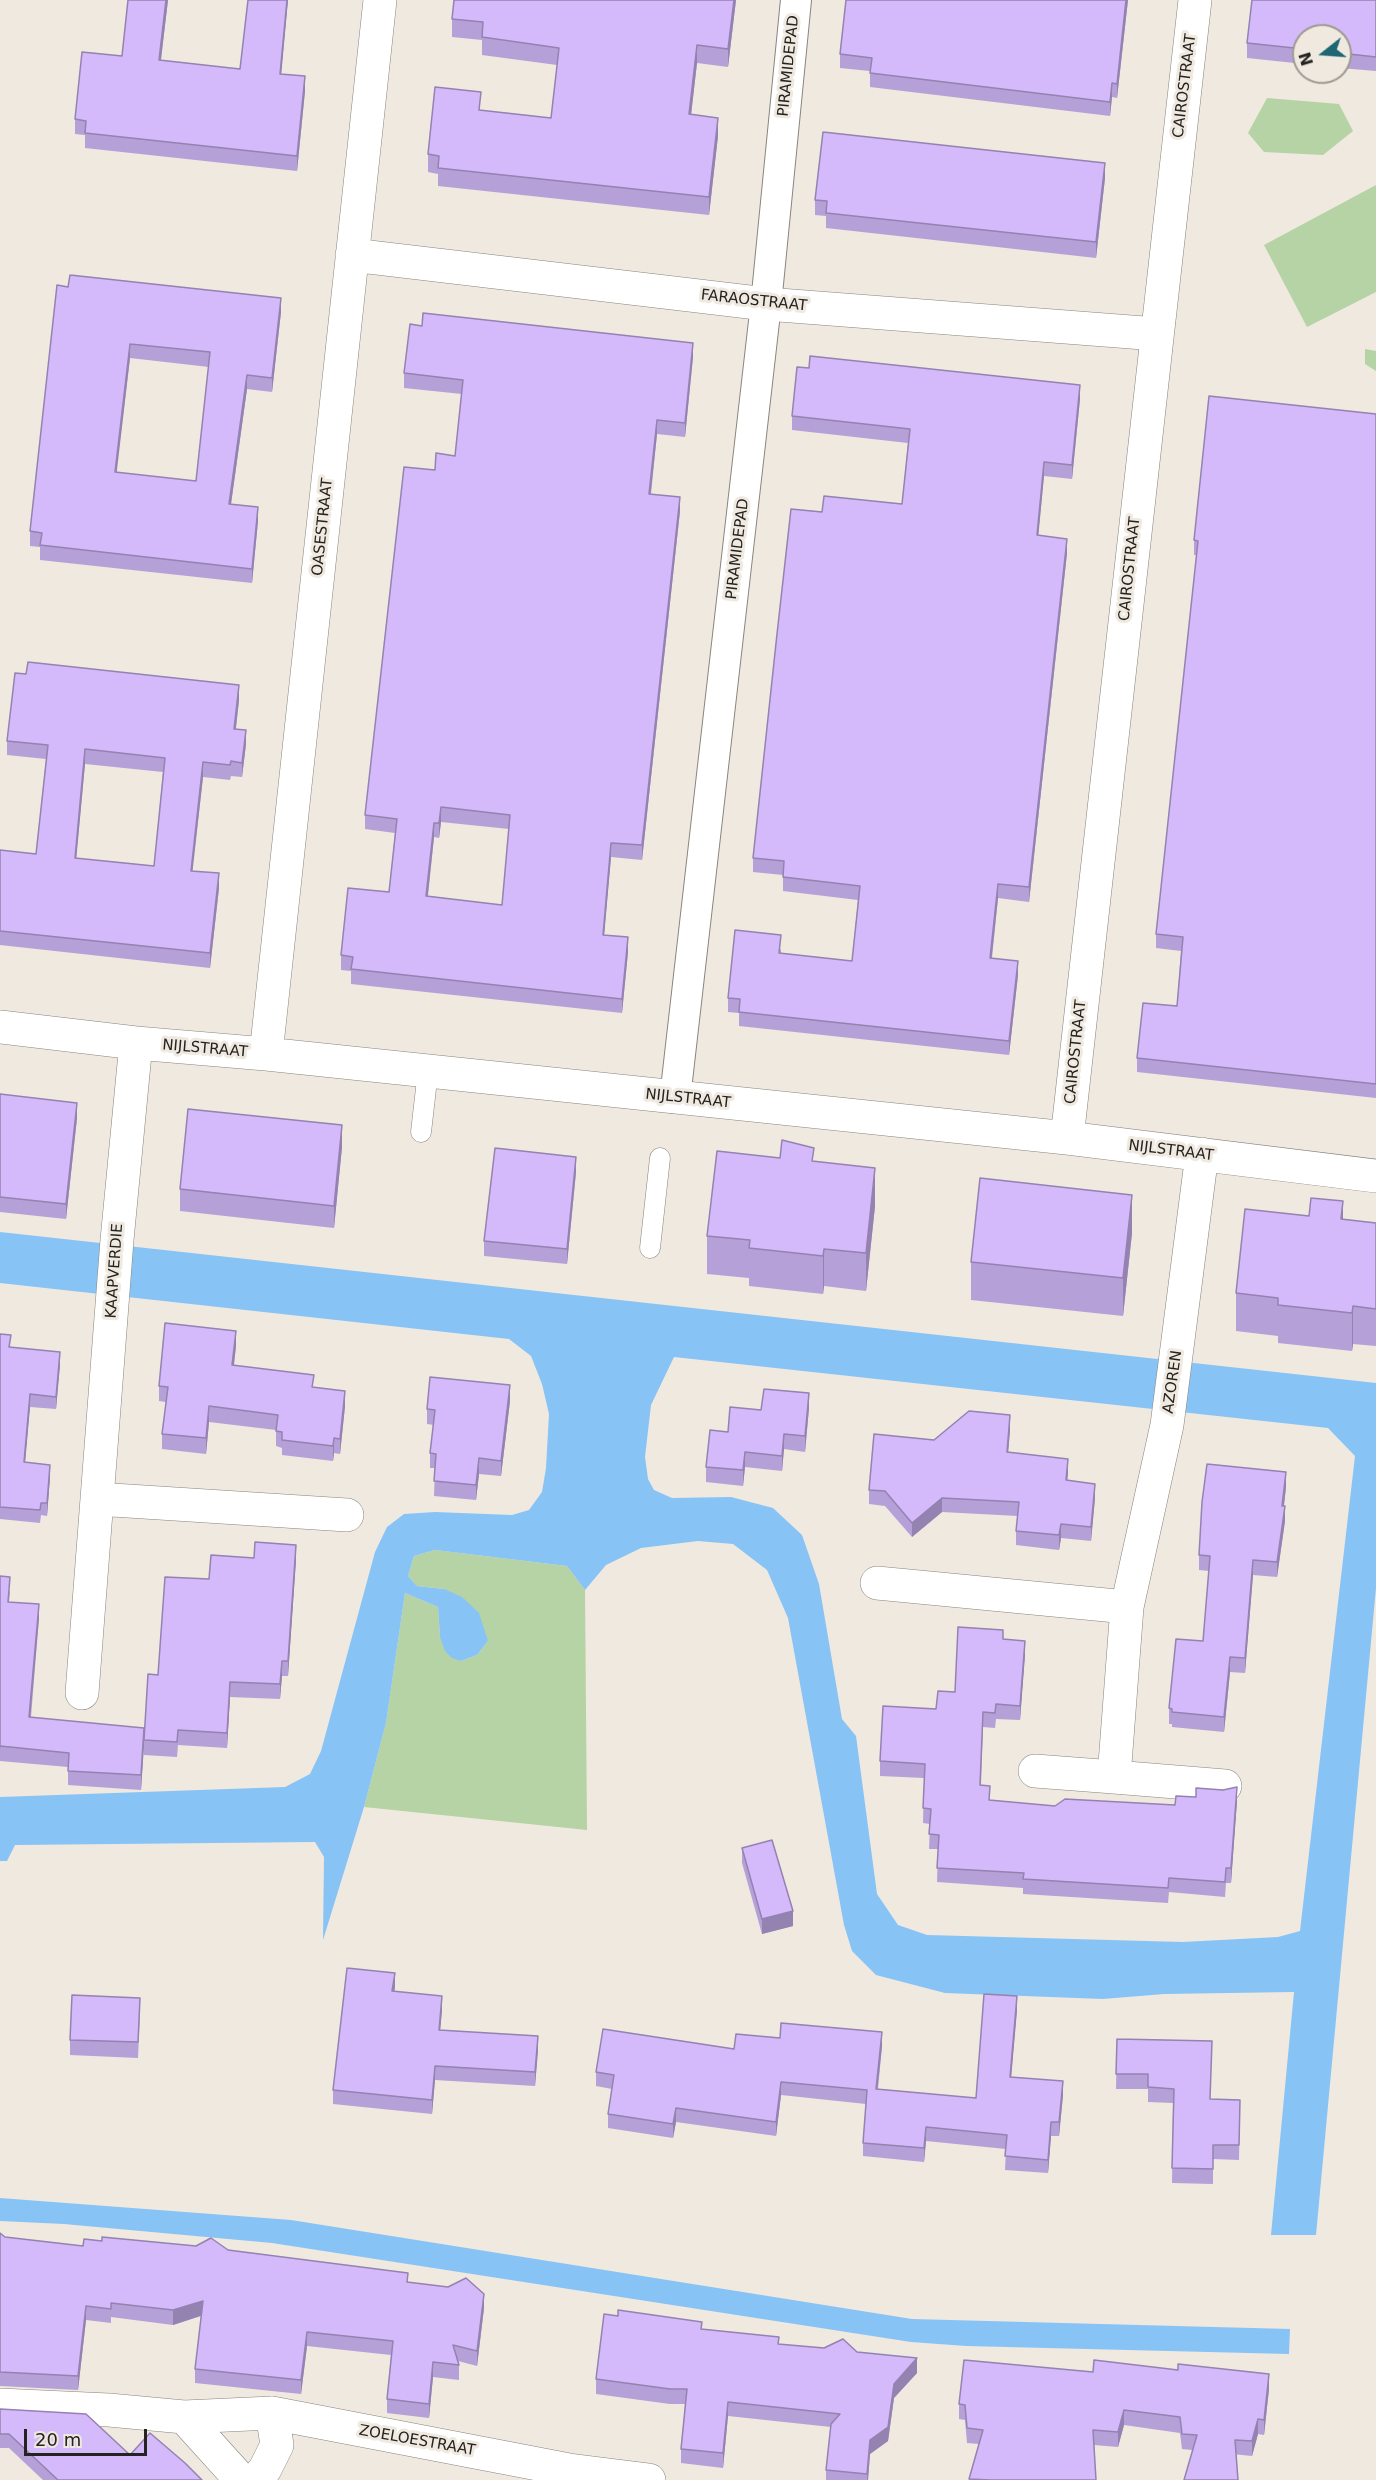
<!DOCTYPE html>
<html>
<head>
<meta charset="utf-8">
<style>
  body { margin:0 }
  #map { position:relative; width:1376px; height:2480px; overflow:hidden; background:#efe9e0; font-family:"DejaVu Sans",sans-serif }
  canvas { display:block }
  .north { position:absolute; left:1292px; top:24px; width:60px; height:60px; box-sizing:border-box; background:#efe9e0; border:2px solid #9e9a93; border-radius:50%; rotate:253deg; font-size:16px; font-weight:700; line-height:24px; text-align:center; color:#252320 }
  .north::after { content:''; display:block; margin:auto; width:21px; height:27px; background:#1e6674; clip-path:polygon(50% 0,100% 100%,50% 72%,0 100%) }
  .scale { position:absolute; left:24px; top:2429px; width:123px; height:27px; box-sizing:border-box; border:3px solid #252320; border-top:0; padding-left:8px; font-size:18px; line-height:21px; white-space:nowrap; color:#252320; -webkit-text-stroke:4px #efe9e0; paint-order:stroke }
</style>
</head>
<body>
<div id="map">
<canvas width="1376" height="2480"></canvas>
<div class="north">N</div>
<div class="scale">20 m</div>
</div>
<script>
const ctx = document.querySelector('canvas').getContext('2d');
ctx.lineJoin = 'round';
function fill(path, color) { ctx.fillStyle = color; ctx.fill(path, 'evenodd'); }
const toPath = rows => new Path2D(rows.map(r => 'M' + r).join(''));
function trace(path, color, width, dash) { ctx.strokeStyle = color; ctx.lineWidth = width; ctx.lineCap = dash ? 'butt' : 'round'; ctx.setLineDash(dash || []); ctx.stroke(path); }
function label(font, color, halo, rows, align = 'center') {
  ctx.font = font + ' "DejaVu Sans",sans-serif'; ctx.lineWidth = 6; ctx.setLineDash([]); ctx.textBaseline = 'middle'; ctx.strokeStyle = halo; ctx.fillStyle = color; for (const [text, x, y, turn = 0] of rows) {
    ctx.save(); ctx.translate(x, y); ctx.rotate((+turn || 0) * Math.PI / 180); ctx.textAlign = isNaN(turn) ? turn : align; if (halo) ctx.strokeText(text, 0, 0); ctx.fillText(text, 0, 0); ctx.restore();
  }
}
fill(toPath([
  [1267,98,1339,104,1353,131,1323,155,1264,152,1248,133],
  [1376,185,1376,292,1307,327,1264,245],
  [1365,349,1376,351,1376,371,1365,364],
  [435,1550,567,1566,585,1590,587,1830,364,1807,386,1723,405,1593,438,1607,440,1637,461,1661,477,1655,488,1641,444,1589,417,1586,408,1576,414,1556]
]), '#b5d3a4');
fill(toPath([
  [0,1232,1376,1383,1376,1588,1316,2235,1271,2235,1294,1992,1164,1994,1103,1999,945,1993,876,1975,852,1951,844,1925,788,1618,767,1570,733,1544,698,1541,641,1548,606,1565,585,1590,567,1566,435,1550,414,1556,408,1576,417,1586,444,1589,462,1597,479,1613,488,1641,477,1655,461,1661,452,1658,445,1651,440,1637,438,1607,405,1593,386,1723,364,1807,323,1940,324,1857,315,1842,15,1845,7,1861,0,1861,0,1797,285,1787,310,1774,321,1751,375,1552,387,1527,404,1514,435,1512,512,1515,529,1510,542,1492,546,1468,549,1414,542,1384,531,1356,509,1339,0,1283],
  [674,1357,1328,1428,1355,1456,1300,1931,1278,1937,1183,1942,927,1935,898,1925,877,1894,856,1736,842,1719,819,1584,802,1535,773,1508,731,1497,672,1498,654,1490,648,1479,645,1457,651,1405],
  [0,2198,291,2220,912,2319,1290,2329,1289,2354,966,2346,911,2342,272,2243,64,2224,0,2221]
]), '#88c3f5');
const service = toPath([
  [421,1132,428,1071],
  [650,1248,660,1158]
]);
const pedestrian = toPath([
  [675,1098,766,304,796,0]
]);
const minor = toPath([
  [352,255,766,304,1157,334],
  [0,1027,136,1043,266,1054,1067,1138,1376,1176],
  [266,1054,380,0],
  [1067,1138,1195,0],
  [1202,1154,1167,1425,1127,1607,1114,1777,1225,1786],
  [97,1499,347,1515],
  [877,1583,1127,1607],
  [82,1693,117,1240,136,1043],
  [1035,1771,1114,1777],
  [0,2405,109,2410,184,2417,241,2480],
  [184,2417,272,2413,569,2470,649,2480],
  [256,2480,265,2469,277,2445,272,2413]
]);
trace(service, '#89847c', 21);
trace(pedestrian, '#89847c', 32);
trace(minor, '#89847c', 34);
trace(service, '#fff', 20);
trace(pedestrian, '#fff', 30);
trace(minor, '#fff', 33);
fill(toPath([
  [128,0,168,0,161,60,240,69,288,0,281,74,305,91,297,171,85,148,85,135,75,134,75,119,122,56],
  [736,0,728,67,697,63,691,115,718,136,709,215,438,186,438,174,428,172,428,154,481,111,551,118,557,65,482,55,482,40,452,37,452,19],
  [846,0,1128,0,1117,98,1112,97,1110,116,870,87,870,71,840,68,840,54],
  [1376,0,1376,71,1340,68,1340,36,1304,36,1304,64,1247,58,1247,43],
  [1105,178,1096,258,826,228,826,216,815,215,815,200],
  [57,285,281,312,272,392,247,389,231,504,258,521,252,583,40,560,40,547,30,546,30,531],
  [130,358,209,367,196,481,116,472],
  [693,357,685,437,657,434,651,494,680,511,642,860,611,857,604,935,628,952,622,1013,351,984,351,971,341,970,341,955,389,892,395,833,365,829,365,815,435,470,455,456,462,394,404,388,404,373],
  [441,822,509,829,502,905,428,896,434,837,439,838],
  [1080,399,1072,479,1044,476,1038,536,1067,553,1029,902,998,898,992,958,1018,975,1009,1055,739,1026,739,1013,728,1012,728,998,781,949,781,953,852,961,858,900,783,891,783,875,753,872,753,858,822,512,902,504,908,443,792,430,792,416],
  [1376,414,1376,1098,1137,1072,1137,1058,1177,1006,1181,951,1156,948,1156,934,1197,555,1194,555,1194,540],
  [239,700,236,729,246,744,242,777,231,776,230,780,203,777,192,871,219,888,210,968,0,945,0,850,36,854,46,759,7,755,7,741],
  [85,764,163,772,154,866,76,858],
  [0,1094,77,1118,66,1219,0,1212],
  [342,1147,334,1228,180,1211,180,1189],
  [814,1162,875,1206,866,1291,824,1286,823,1294,749,1286,749,1278,707,1274,707,1236],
  [576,1172,567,1264,484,1256,484,1241],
  [1343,1219,1376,1223,1376,1346,1353,1344,1352,1351,1278,1343,1278,1336,1236,1331,1236,1293],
  [1132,1233,1123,1316,971,1300,971,1262],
  [0,1334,11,1347,60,1365,56,1409,30,1407,25,1462,50,1477,47,1516,41,1515,40,1523,0,1519],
  [236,1346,234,1365,314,1387,345,1406,340,1454,334,1453,333,1461,282,1455,282,1448,276,1446,276,1430,209,1422,206,1454,162,1449,162,1434,166,1402,159,1401,159,1386],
  [510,1401,501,1476,479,1474,476,1500,434,1496,435,1468,430,1468,430,1453,434,1425,427,1424,427,1409],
  [809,1408,805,1452,784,1449,782,1471,745,1467,743,1486,706,1482,706,1467,761,1410],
  [1010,1430,1008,1452,1068,1473,1067,1480,1095,1498,1091,1541,1061,1538,1059,1550,1016,1545,1016,1531,1018,1516,942,1512,912,1537,885,1506,869,1504,869,1490,934,1440],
  [1286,1487,1284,1506,1285,1521,1277,1577,1253,1575,1245,1673,1230,1672,1224,1732,1172,1727,1172,1724,1169,1724,1169,1708,1203,1641,1209,1571,1199,1570,1199,1555],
  [254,1558,296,1560,288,1676,282,1676,280,1699,230,1697,227,1748,178,1745,177,1757,144,1755,144,1745,141,1790,68,1785,68,1767,0,1761,0,1576,10,1592,9,1602,39,1618,31,1717,144,1736,158,1675,209,1579],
  [1003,1639,1025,1655,1020,1720,996,1719,995,1728,983,1727,981,1785,990,1800,1055,1806,1175,1805,1237,1801,1231,1883,1226,1883,1225,1897,1169,1892,1168,1903,1023,1894,1023,1888,937,1882,938,1849,929,1849,930,1824,923,1823,924,1778,880,1776,880,1761,955,1692],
  [742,1848,793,1926,762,1934,742,1863],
  [395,1987,394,1991,442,2010,440,2030,538,2050,535,2086,435,2080,432,2114,333,2104,333,2090],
  [1017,2010,1011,2077,1063,2095,1059,2136,1051,2136,1048,2173,1005,2170,1006,2149,926,2141,924,2162,863,2156,863,2143,866,2104,781,2095,776,2136,676,2122,673,2138,608,2128,608,2114,612,2089,596,2086,596,2072,734,2049,780,2038,882,2046,878,2089,976,2098],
  [140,2013,138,2058,70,2055,70,2040],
  [1117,2039,1210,2099,1240,2100,1239,2160,1213,2159,1213,2184,1172,2183,1173,2103,1148,2102,1148,2089,1116,2089],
  [0,2233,5,2237,83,2246,228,2250,408,2282,484,2308,477,2366,458,2361,459,2365,459,2380,433,2377,429,2418,387,2413,387,2399,391,2355,307,2346,301,2394,195,2383,195,2369,201,2316,173,2325,111,2317,111,2323,86,2320,78,2390,0,2386],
  [702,2329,779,2344,857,2352,917,2373,894,2398,888,2441,870,2454,868,2480,826,2480,826,2470,831,2427,728,2416,723,2468,681,2463,681,2449,685,2404,670,2404,596,2394,596,2379],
  [1269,2389,1264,2435,1258,2434,1252,2456,1182,2449,1180,2433,1124,2425,1118,2447,1094,2445,1096,2480,969,2480,979,2444,967,2443,965,2420,959,2419,959,2404],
  [0,2409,130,2455,202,2480,43,2480,9,2448,0,2448]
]), '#b6a0d8');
fill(toPath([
  [166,0,168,0,159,75,159,60],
  [287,0,288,0,280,88,280,74],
  [734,0,736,0,728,67,728,49],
  [1126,0,1128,0,1117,98,1117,84],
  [697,45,697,63,689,132,689,114],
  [305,76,305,91,297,171,297,156],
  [1112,83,1112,97,1110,116,1110,102],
  [718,118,718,136,709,215,709,197],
  [1105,163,1105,178,1096,258,1096,242],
  [281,298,281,312,272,392,272,378],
  [693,343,693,357,685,437,685,423],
  [130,344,130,358,115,487,115,472],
  [247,375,247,389,229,518,229,504],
  [1080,385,1080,399,1072,479,1072,465],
  [657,420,657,434,649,508,649,494],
  [1044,462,1044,476,1037,550,1037,535],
  [680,497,680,511,642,860,642,845],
  [258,507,258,521,252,583,252,569],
  [1067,539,1067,553,1029,902,1029,887],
  [239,685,239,700,234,743,234,729],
  [246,730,246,744,242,777,242,763],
  [85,749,85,764,75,873,75,858],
  [203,762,203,777,191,885,191,871],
  [441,807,441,822,439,838,439,823],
  [434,823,434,837,426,911,426,896],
  [611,843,611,857,603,949,603,935],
  [219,873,219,888,210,968,210,953],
  [998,884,998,898,990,972,990,958],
  [628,937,628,952,622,1013,622,999],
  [1018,961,1018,975,1009,1055,1009,1041],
  [77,1103,77,1118,66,1219,66,1204],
  [342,1125,342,1147,334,1228,334,1206],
  [576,1157,576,1172,567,1264,567,1249],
  [875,1168,875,1206,866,1291,866,1253],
  [1132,1195,1132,1233,1123,1316,1123,1278],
  [1343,1201,1343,1239,1341,1219],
  [824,1249,824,1286,823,1294,823,1256],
  [1353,1306,1353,1344,1352,1351,1352,1313],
  [236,1331,236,1346,232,1380,232,1365],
  [60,1352,60,1365,56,1409,56,1397],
  [510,1385,510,1401,501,1476,501,1461],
  [345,1391,345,1406,340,1454,340,1439],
  [809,1393,809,1408,805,1452,805,1436],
  [30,1394,30,1407,24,1475,24,1462],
  [209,1406,209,1422,206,1454,206,1438],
  [1010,1415,1010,1430,1007,1467,1007,1452],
  [784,1434,784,1449,782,1471,782,1456],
  [334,1438,334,1453,333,1461,333,1446],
  [745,1452,745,1467,743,1486,743,1470],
  [479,1458,479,1474,476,1500,476,1485],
  [1068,1459,1068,1473,1066,1495,1066,1480],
  [50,1465,50,1477,47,1516,47,1503],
  [1286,1472,1286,1487,1282,1521,1282,1506],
  [1095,1484,1095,1498,1091,1541,1091,1527],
  [942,1498,942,1512,912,1537,912,1523],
  [1285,1506,1285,1521,1277,1577,1277,1562],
  [1061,1524,1061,1538,1059,1550,1059,1535],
  [296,1545,296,1560,288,1676,288,1661],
  [1253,1560,1253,1575,1245,1673,1245,1658],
  [39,1604,39,1618,29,1731,29,1717],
  [1025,1641,1025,1655,1020,1720,1020,1706],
  [1230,1657,1230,1672,1224,1732,1224,1717],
  [282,1661,282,1676,280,1699,280,1684],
  [230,1682,230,1697,227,1748,227,1733],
  [144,1728,144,1745,141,1790,141,1775],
  [1237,1787,1237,1801,1231,1883,1231,1868],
  [793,1911,793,1926,762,1934,762,1919],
  [395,1973,395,1987,392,2005,392,1991],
  [442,1996,442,2010,439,2044,439,2030],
  [1017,1996,1017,2010,1010,2091,1010,2077],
  [882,2032,882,2046,876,2102,876,2089],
  [538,2036,538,2050,535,2086,535,2072],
  [435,2066,435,2080,432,2114,432,2100],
  [1063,2081,1063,2095,1059,2136,1059,2122],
  [781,2082,781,2095,776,2136,776,2122],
  [676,2108,676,2122,673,2138,673,2124],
  [1051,2122,1051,2136,1048,2173,1048,2160],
  [926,2127,926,2141,924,2162,924,2148],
  [484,2294,484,2308,477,2366,477,2351],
  [203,2301,203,2315,173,2325,173,2310],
  [86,2306,86,2320,78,2390,78,2376],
  [307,2332,307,2346,301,2394,301,2380],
  [917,2358,917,2373,894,2398,888,2441,870,2454,868,2480,867,2480,870,2440,894,2384],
  [433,2362,433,2377,429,2418,429,2404],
  [1269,2374,1269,2389,1264,2435,1264,2420],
  [728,2402,728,2416,723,2468,723,2453],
  [1124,2410,1124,2425,1118,2447,1118,2432],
  [1258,2419,1258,2434,1252,2456,1252,2441]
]), '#9482b0');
const building = toPath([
  [128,0,166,0,159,60,240,69,248,0,287,0,280,74,305,76,297,156,85,133,86,121,75,119,82,52,122,56,128,0],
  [454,0,734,0,728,49,697,45,689,114,718,118,709,197,438,168,439,156,428,154,435,87,481,92,479,110,551,118,559,48,482,37,483,22,452,19,454,0],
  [846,0,1126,0,1117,84,1112,83,1110,102,870,73,872,58,840,54,846,0],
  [1252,0,1376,0,1376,57,1340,53,1340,36,1304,36,1304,49,1247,43,1252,0],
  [823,132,1105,163,1096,242,826,213,827,201,815,200,823,132],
  [70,275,281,298,272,378,247,375,229,504,258,507,252,569,40,545,42,533,30,531,57,285,68,287,70,275],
  [130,344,210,352,196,481,115,472,130,344],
  [423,313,693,343,685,423,657,420,649,494,680,497,642,845,611,843,603,935,628,937,622,999,351,969,353,957,341,955,348,888,389,892,397,819,365,815,404,467,435,470,436,453,455,456,463,380,404,373,410,324,422,326,423,313],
  [441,807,510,815,502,905,426,896,434,823,439,823,441,807],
  [810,356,1080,385,1072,465,1044,462,1037,535,1067,539,1029,887,998,884,990,958,1018,961,1009,1041,739,1012,740,999,728,998,735,930,781,935,779,953,852,961,860,886,783,877,784,861,753,858,777,634,791,509,822,512,824,496,902,504,910,429,792,416,797,367,809,368,810,356],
  [1209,396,1376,414,1376,1084,1137,1058,1143,1003,1177,1006,1183,937,1156,934,1198,541,1194,540,1209,396],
  [28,662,239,685,234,729,246,730,242,763,231,761,230,765,203,762,191,871,219,873,210,953,0,931,0,850,36,854,48,745,7,741,15,673,26,674,28,662],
  [85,749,165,758,154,866,75,858,85,749],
  [0,1094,77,1103,66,1204,0,1197,0,1094],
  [188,1109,342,1125,334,1206,180,1189,188,1109],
  [782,1140,814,1148,812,1161,875,1168,866,1253,824,1249,823,1256,749,1248,750,1240,707,1236,717,1151,780,1158,782,1140],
  [495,1148,576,1157,567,1249,484,1241,495,1148],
  [980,1178,1132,1195,1123,1278,971,1262,980,1178],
  [1311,1198,1343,1201,1341,1219,1376,1223,1376,1309,1353,1306,1352,1313,1278,1305,1278,1298,1236,1293,1245,1209,1309,1216,1311,1198],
  [165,1323,236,1331,232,1365,314,1375,312,1387,345,1391,340,1439,334,1438,333,1446,282,1440,282,1432,276,1431,278,1415,209,1406,206,1438,162,1434,168,1387,159,1386,165,1323],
  [0,1334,11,1335,9,1347,60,1352,56,1397,30,1394,24,1462,50,1465,47,1503,41,1503,40,1510,0,1507,0,1334],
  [430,1377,510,1385,501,1461,479,1458,476,1485,434,1481,436,1454,430,1453,435,1410,427,1409,430,1377],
  [764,1389,809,1393,805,1436,784,1434,782,1456,745,1452,743,1470,706,1467,710,1430,728,1432,730,1407,761,1410,764,1389],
  [969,1411,1010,1415,1007,1452,1068,1459,1066,1480,1095,1484,1091,1527,1061,1524,1059,1535,1016,1531,1019,1502,942,1498,912,1523,885,1491,869,1490,874,1434,934,1440,969,1411],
  [1207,1464,1286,1472,1282,1506,1285,1506,1277,1562,1253,1560,1245,1658,1230,1657,1224,1717,1172,1712,1172,1709,1169,1708,1176,1639,1203,1641,1210,1556,1199,1555,1202,1502,1207,1464],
  [255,1542,296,1545,288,1661,282,1661,280,1684,230,1682,227,1733,178,1730,177,1742,144,1740,148,1674,158,1675,165,1577,209,1579,211,1555,254,1558,255,1542],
  [0,1576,10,1577,8,1602,39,1604,29,1717,144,1728,141,1775,68,1771,69,1753,0,1746,0,1747,0,1576],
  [958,1627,1003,1630,1003,1639,1025,1641,1020,1706,996,1704,995,1713,983,1712,980,1785,990,1786,989,1800,1055,1806,1065,1799,1175,1805,1176,1796,1196,1797,1196,1788,1223,1790,1237,1787,1231,1868,1226,1868,1225,1882,1169,1878,1168,1888,1023,1879,1024,1873,937,1868,939,1835,929,1834,931,1809,923,1808,925,1764,880,1761,883,1706,936,1709,938,1691,955,1692,958,1627],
  [772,1840,793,1911,762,1919,742,1848,772,1840],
  [347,1968,395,1973,392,1991,442,1996,439,2030,538,2036,535,2072,435,2066,432,2100,333,2090,347,1968],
  [984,1994,1017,1996,1010,2077,1063,2081,1059,2122,1051,2122,1048,2160,1005,2156,1007,2135,926,2127,924,2148,863,2143,867,2090,781,2082,776,2122,676,2108,673,2124,608,2114,614,2075,596,2072,603,2029,734,2049,736,2034,780,2038,781,2023,882,2032,876,2089,976,2098,984,1994],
  [72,1995,140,1998,138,2042,70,2040,72,1995],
  [1117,2039,1212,2041,1210,2099,1240,2100,1239,2145,1213,2145,1213,2169,1172,2168,1174,2089,1148,2087,1148,2074,1116,2074,1117,2039],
  [0,2233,5,2237,83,2246,84,2239,102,2241,102,2237,196,2246,211,2238,228,2250,408,2273,407,2282,448,2287,466,2278,484,2294,477,2351,453,2345,459,2365,433,2362,429,2404,387,2399,393,2341,307,2332,301,2380,195,2369,203,2301,173,2310,111,2303,111,2309,86,2306,78,2376,0,2372,0,2233],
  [618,2310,702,2322,701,2329,779,2337,778,2344,824,2348,843,2339,857,2352,917,2358,894,2384,888,2427,870,2440,867,2474,826,2470,831,2424,840,2414,728,2402,723,2453,681,2449,687,2389,670,2389,596,2379,604,2314,618,2316,618,2310],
  [964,2360,1093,2372,1094,2360,1178,2370,1178,2364,1269,2374,1264,2420,1258,2419,1252,2441,1235,2440,1238,2480,1184,2480,1197,2435,1182,2434,1180,2417,1124,2410,1118,2432,1093,2430,1096,2480,991,2480,969,2479,983,2430,967,2428,965,2405,959,2404,964,2360],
  [0,2409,86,2414,130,2455,150,2433,185,2463,202,2480,58,2480,9,2434,0,2434,0,2409]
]);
fill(building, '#d4bafb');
trace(building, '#9482b0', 1.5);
label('15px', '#252320', '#efe9e0', [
  ["PIRAMIDEPAD",789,66,-84],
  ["CAIROSTRAAT",1185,86,-83],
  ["FARAOSTRAAT",754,301,6],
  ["OASESTRAAT",323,527,-84],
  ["PIRAMIDEPAD",738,549,-83],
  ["CAIROSTRAAT",1130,569,-84],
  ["NIJLSTRAAT",205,1049,5],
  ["CAIROSTRAAT",1076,1052,-84],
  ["NIJLSTRAAT",688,1099,6],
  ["NIJLSTRAAT",1171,1151,7],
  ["KAAPVERDIE",115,1271,-86],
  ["AZOREN",1173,1382,-82],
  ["ZOELOESTRAAT",417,2441,10]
]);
</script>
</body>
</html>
